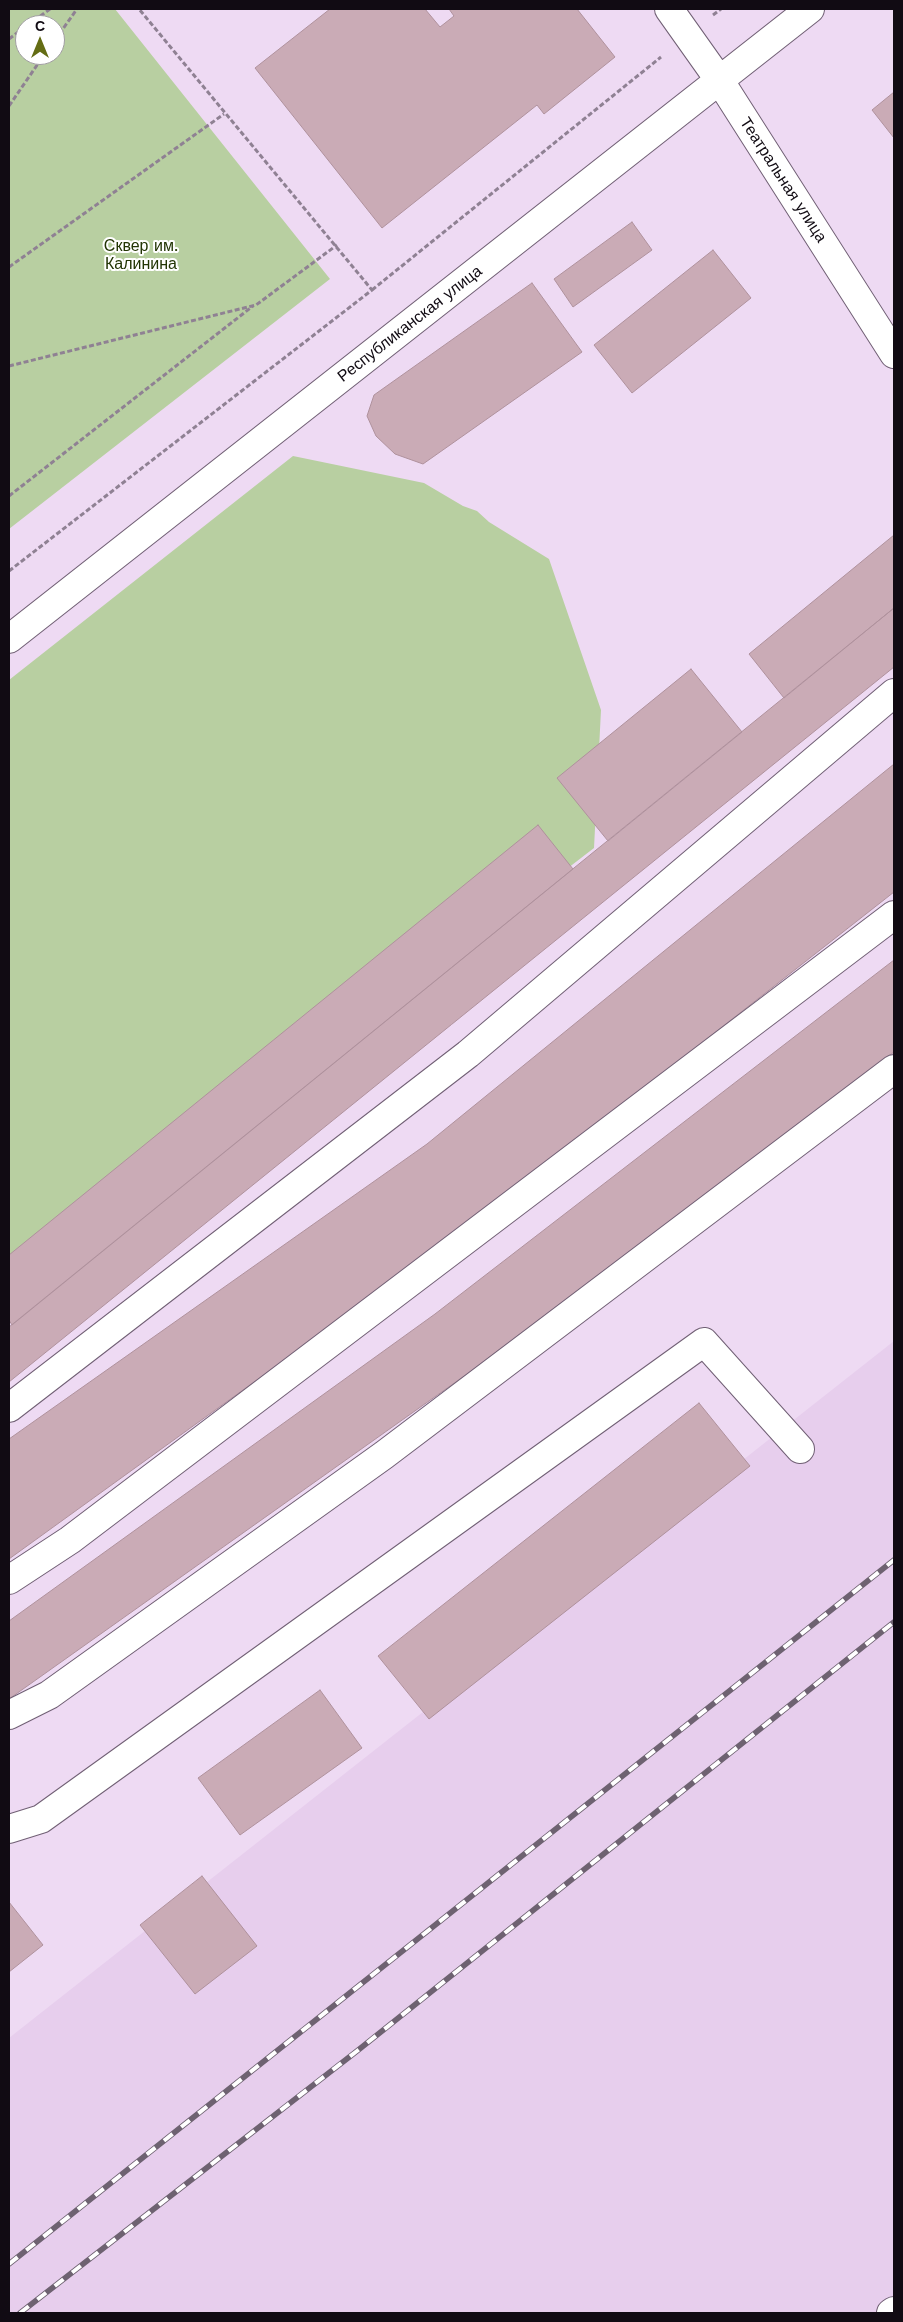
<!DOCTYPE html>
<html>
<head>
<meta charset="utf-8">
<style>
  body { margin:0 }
  #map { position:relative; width:903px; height:2322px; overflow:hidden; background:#eedaf3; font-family:"Work Sans",sans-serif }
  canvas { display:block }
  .frame { position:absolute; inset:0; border:10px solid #110b13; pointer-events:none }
  .north { position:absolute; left:15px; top:15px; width:50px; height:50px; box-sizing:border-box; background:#fff; border:1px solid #a09da1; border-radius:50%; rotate:0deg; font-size:14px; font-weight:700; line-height:20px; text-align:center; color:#110b13 }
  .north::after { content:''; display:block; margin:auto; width:18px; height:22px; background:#646d14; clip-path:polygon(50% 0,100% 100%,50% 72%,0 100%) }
</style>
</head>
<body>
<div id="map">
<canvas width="903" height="2322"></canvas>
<div class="frame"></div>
<div class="north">С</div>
</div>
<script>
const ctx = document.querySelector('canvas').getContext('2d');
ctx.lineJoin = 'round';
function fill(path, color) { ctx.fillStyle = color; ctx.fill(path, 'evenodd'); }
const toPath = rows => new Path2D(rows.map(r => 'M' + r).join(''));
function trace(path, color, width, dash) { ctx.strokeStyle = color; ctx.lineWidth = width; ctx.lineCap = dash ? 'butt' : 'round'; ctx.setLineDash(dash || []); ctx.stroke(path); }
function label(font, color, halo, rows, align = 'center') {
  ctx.font = font + ' "Work Sans",sans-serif'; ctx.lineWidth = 4; ctx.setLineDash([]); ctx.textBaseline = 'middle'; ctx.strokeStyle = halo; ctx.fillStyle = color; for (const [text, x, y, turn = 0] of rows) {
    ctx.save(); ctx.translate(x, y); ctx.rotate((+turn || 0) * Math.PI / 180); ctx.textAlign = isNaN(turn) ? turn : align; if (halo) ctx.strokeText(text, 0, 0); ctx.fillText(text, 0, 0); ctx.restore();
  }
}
fill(toPath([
  [894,1341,894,2313,9,2313,9,2038]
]), '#e7ceed');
fill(toPath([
  [9,9,115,9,330,279,9,529],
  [25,25,55,25,55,55,25,55],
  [293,456,424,483,463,506,477,511,489,522,549,559,601,710,594,848,9,1299,9,680]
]), '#b8cfa1');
const building = toPath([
  [330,9,425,9,440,27,454,16,449,9,577,9,615,57,544,114,537,105,382,228,255,68,330,9],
  [894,92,894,138,872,110,894,92],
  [632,222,652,250,573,307,554,279,632,222],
  [713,250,751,298,632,393,594,345,713,250],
  [532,283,582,352,423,464,395,454,376,436,367,416,374,395,532,283],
  [894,535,894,608,784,698,749,654,894,535],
  [894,608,894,667,9,1382,9,1327,894,608],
  [691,669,742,732,608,841,557,778,691,669],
  [894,764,894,892,452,1239,9,1559,9,1439,427,1144,894,764],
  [538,825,573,869,12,1325,9,1320,9,1255,538,825],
  [894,960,894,1052,467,1374,9,1699,9,1621,435,1314,894,960],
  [699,1403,750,1466,429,1719,378,1656,699,1403],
  [320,1690,362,1748,240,1835,198,1778,320,1690],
  [202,1876,257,1946,195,1994,140,1925,202,1876],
  [9,1902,43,1945,9,1972,9,1902]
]);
fill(building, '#caabb6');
trace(building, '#af919c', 1);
const minor = toPath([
  [669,9,720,81,894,354],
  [9,639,810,9],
  [9,1408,468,1054,894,693],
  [9,1580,70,1540,894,915],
  [9,1715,49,1695,384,1455,894,1069],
  [9,1829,41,1819,704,1342,800,1449],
  [891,2313,894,2311]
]);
trace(minor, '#705f74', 30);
trace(toPath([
  [713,15,721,9],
  [28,25,50,9],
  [9,39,25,27],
  [55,40,77,9],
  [9,106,44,55],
  [9,267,224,114],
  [372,290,661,57],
  [9,366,256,305,337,245],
  [9,496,253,306],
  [9,571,372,290,139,9]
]), '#8f8193', 3, [5, 2.5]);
trace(minor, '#fff', 28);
const rail = toPath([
  [9,2264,894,1560],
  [20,2313,357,2051,894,1622]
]);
trace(rail, '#6e6271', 5.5);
trace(rail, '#fff', 4, [11]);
label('16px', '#110b13', '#fff', [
  ["Театральная улица",783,180,57],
  ["Республиканская улица",410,324,-38]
]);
label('16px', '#223504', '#fff', [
  ["Сквер им.",141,246],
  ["Калинина",141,264]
]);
</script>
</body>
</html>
